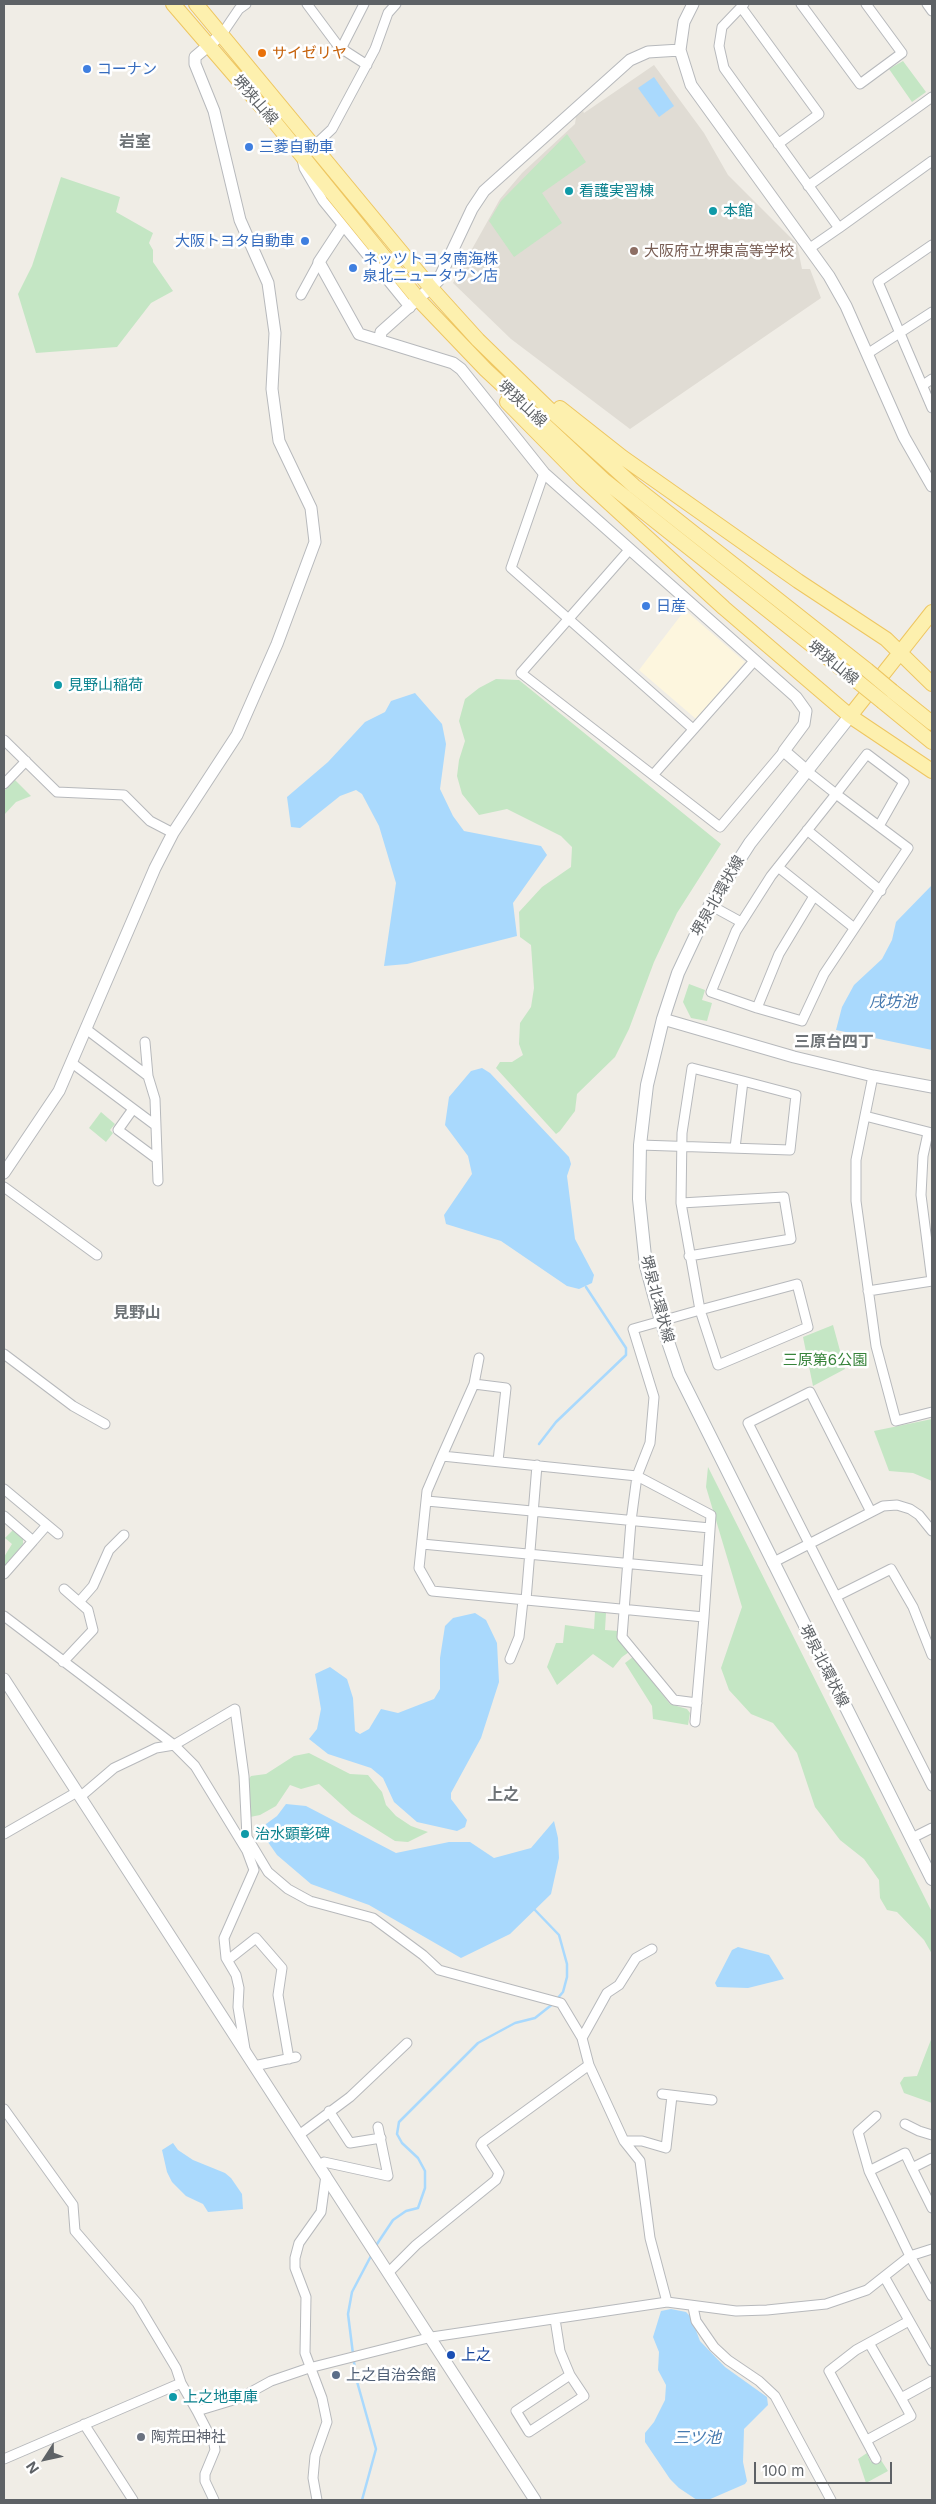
<!DOCTYPE html>
<html>
<head>
<meta charset="utf-8">
<style>
  body { margin:0 }
  #map { position:relative; width:936px; height:2504px; overflow:hidden; background:#f0ede6; font-family:Inter,sans-serif }
  canvas { display:block }
  .frame { position:absolute; inset:0; border:5px solid #5e6266; pointer-events:none }
  .north { position:absolute; left:20px; top:2434px; width:50px; height:50px; -webkit-text-stroke:4px #fff; paint-order:stroke; rotate:235deg; font-size:14px; font-weight:700; line-height:20px; text-align:center; color:#5e6266 }
  .north::after { content:''; display:block; margin:auto; width:18px; height:22px; background:#5e6266; clip-path:polygon(50% 0,100% 100%,50% 72%,0 100%) }
  .scale { position:absolute; left:754px; top:2462px; width:138px; height:22px; box-sizing:border-box; border:2px solid #5e6266; border-top:0; padding-left:6px; font-size:15px; line-height:18px; white-space:nowrap; color:#5e6266; -webkit-text-stroke:4px #fff; paint-order:stroke }
</style>
</head>
<body>
<div id="map">
<canvas width="936" height="2504"></canvas>
<div class="frame"></div>
<div class="north">N</div>
<div class="scale">100 m</div>
</div>
<script>
const ctx = document.querySelector('canvas').getContext('2d');
ctx.lineJoin = 'round';
function fill(path, color) { ctx.fillStyle = color; ctx.fill(path, 'evenodd'); }
const toPath = rows => new Path2D(rows.map(r => 'M' + r).join(''));
function trace(path, color, width, dash) { ctx.strokeStyle = color; ctx.lineWidth = width; ctx.lineCap = dash ? 'butt' : 'round'; ctx.setLineDash(dash || []); ctx.stroke(path); }
function label(font, color, halo, rows, align = 'center') {
  ctx.font = font + ' Inter,"Noto Sans JP",sans-serif'; ctx.lineWidth = 5; ctx.setLineDash([]); ctx.textBaseline = 'middle'; ctx.strokeStyle = halo; ctx.fillStyle = color; for (const [text, x, y, turn = 0] of rows) {
    ctx.save(); ctx.translate(x, y); ctx.rotate((+turn || 0) * Math.PI / 180); ctx.textAlign = isNaN(turn) ? turn : align; if (halo) ctx.strokeText(text, 0, 0); ctx.fillText(text, 0, 0); ctx.restore();
  }
}
fill(toPath([
  [685,610,745,662,696,719,639,670]
]), '#fdf6de');
fill(toPath([
  [654,65,704,133,728,175,797,244,802,269,810,269,821,298,630,429,511,339,453,283,500,199,522,173,575,124,576,117,583,111,584,113]
]), '#e0dcd4');
fill(toPath([
  [903,61,926,92,912,102,889,69],
  [567,134,586,162,542,193,562,223,514,257,489,221,501,201],
  [61,177,120,197,116,212,153,233,149,243,153,250,153,262,173,291,151,303,117,347,36,353,18,294,32,266],
  [496,679,519,680,721,844,677,913,654,962,629,1029,615,1057,577,1094,575,1111,560,1131,556,1134,496,1068,500,1062,512,1062,523,1055,519,1044,520,1023,531,1007,534,988,531,945,520,937,519,912,542,887,571,867,572,847,561,836,507,809,479,815,462,794,457,776,459,760,465,741,459,721,465,699,479,688],
  [15,780,31,796,16,802,4,815,4,791],
  [689,984,705,990,702,1000,712,1003,707,1021,691,1018,683,1002],
  [101,1112,115,1124,110,1130,113,1133,106,1142,89,1128],
  [833,1325,845,1369,813,1386,803,1337],
  [932,1419,932,1481,913,1473,889,1471,874,1431],
  [708,1467,932,1912,932,1954,924,1940,897,1912,887,1910,880,1898,879,1880,864,1859,840,1840,815,1807,797,1753,773,1723,751,1714,729,1690,721,1668,742,1607,706,1487],
  [13,1530,23,1539,23,1544,4,1567,4,1557,12,1544,5,1538],
  [595,1612,606,1613,605,1630,619,1631,629,1652,622,1657,613,1668,593,1654,557,1685,547,1667,556,1643,563,1643,565,1625,594,1629],
  [633,1657,670,1704,687,1709,690,1713,688,1725,653,1719,652,1706,625,1663],
  [309,1753,350,1774,368,1775,382,1792,386,1805,396,1816,411,1826,428,1832,408,1842,395,1841,352,1814,319,1784,301,1789,290,1785,276,1806,260,1815,250,1817,248,1780,251,1776,266,1774,294,1756],
  [932,2037,932,2103,904,2093,900,2083,904,2077,917,2076],
  [867,2453,871,2462,879,2457,888,2471,866,2483,858,2459]
]), '#c4e6c4');
fill(toPath([
  [654,77,674,106,659,117,638,88],
  [415,693,442,724,446,744,440,789,453,816,464,831,541,846,547,855,513,903,517,936,407,964,384,966,396,883,379,826,362,794,356,790,340,796,300,828,291,827,287,797,328,762,365,722,385,712,391,701],
  [932,885,932,1050,836,1030,842,1007,854,985,882,959,892,940,896,922],
  [482,1068,490,1073,569,1157,571,1164,567,1176,575,1239,594,1275,592,1283,579,1289,567,1286,501,1241,446,1224,444,1215,472,1174,468,1156,445,1125,449,1097,471,1071],
  [475,1613,486,1620,497,1643,499,1682,481,1738,451,1793,451,1799,467,1820,465,1827,457,1831,417,1822,394,1802,383,1778,371,1768,328,1754,309,1739,317,1729,321,1709,315,1674,330,1667,347,1679,353,1698,355,1731,360,1734,369,1729,381,1709,398,1713,434,1699,440,1689,440,1658,445,1626,453,1618],
  [286,1804,306,1806,396,1853,449,1842,470,1842,494,1858,531,1848,554,1821,558,1838,559,1858,551,1894,510,1934,461,1958,369,1905,311,1884,277,1855,263,1835,266,1824,277,1816],
  [738,1947,769,1955,784,1979,748,1988,717,1987,715,1983,732,1950],
  [173,2143,178,2150,193,2160,225,2173,231,2178,242,2194,243,2209,208,2212,203,2204,186,2196,172,2182,167,2172,162,2150],
  [671,2309,686,2312,691,2317,700,2341,725,2367,767,2397,768,2405,744,2429,743,2462,747,2481,745,2484,708,2500,697,2500,679,2488,670,2479,645,2442,645,2433,654,2422,665,2400,666,2385,658,2370,659,2352,653,2337,661,2311]
]), '#a9d9fd');
trace(toPath([
  [539,1444,556,1422,626,1355,626,1348,586,1287],
  [534,1909,559,1935,567,1964,567,1977,563,1992,557,1999],
  [375,2247,393,2220,406,2211,418,2208,425,2188,425,2171,418,2158,402,2143,397,2134,399,2122,478,2043,515,2023,535,2018,554,2003],
  [362,2500,376,2449,356,2378,348,2314,352,2292,372,2254]
]), '#a9d9fd', 2.5);
const minor = toPath([
  [307,4,339,47,367,65],
  [744,4,722,27,719,46,724,68,839,228,810,248],
  [801,4,860,84,902,53,866,4],
  [927,4,932,11],
  [741,7,819,114,778,144],
  [222,34,239,9,246,4],
  [341,49,364,4],
  [314,146,332,129,375,49,388,13,396,4],
  [302,159,304,168,323,201,410,308],
  [808,186,932,97],
  [839,228,932,161],
  [932,245,878,282,932,408],
  [301,295,319,262],
  [867,354,932,312],
  [923,385,932,379],
  [544,473,511,568,693,729],
  [630,549,521,673,720,827,784,751],
  [4,740,57,792,124,795,150,821,173,833],
  [807,771,836,794,908,848,824,974,802,1021,757,1008,711,992,736,931,771,876,836,794,867,754,904,782,879,826],
  [653,775,755,660],
  [4,784,26,761],
  [807,830,881,891],
  [778,867,853,927],
  [710,905,741,922],
  [757,1008,779,954,814,896],
  [86,1029,148,1076],
  [145,1042,148,1076,155,1099,158,1181],
  [72,1063,155,1125],
  [873,1076,856,1160,856,1201,876,1346,896,1421,932,1412],
  [133,1109,118,1130,157,1159],
  [865,1116,932,1133],
  [640,1145,790,1150,796,1095,743,1081],
  [4,1187,97,1255],
  [681,1203,784,1197,791,1239,689,1256],
  [868,1291,932,1281,921,1195,923,1156,928,1133],
  [4,1354,73,1406,105,1424],
  [474,1384,506,1388,498,1461],
  [442,1456,474,1384,479,1358],
  [4,1489,58,1534],
  [427,1501,710,1528],
  [871,1512,810,1392,748,1423,932,1786],
  [4,1516,33,1541,4,1574],
  [33,1541,47,1525],
  [422,1544,707,1571],
  [772,1563,883,1506,897,1505,910,1509,919,1515,932,1531],
  [837,1596,891,1569,913,1607,932,1655],
  [526,1600,537,1465],
  [79,1602,93,1586,109,1550,124,1535],
  [4,1616,174,1745,195,1766,247,1851,254,1870,224,1938,226,1958,236,1975,239,1988,238,2007,245,2049],
  [510,1659,519,1637,523,1600],
  [63,1662,93,1630,88,1610,64,1589],
  [697,1703,674,1700,622,1637,631,1521,637,1476,650,1443,654,1397,633,1329,700,1310,797,1284,808,1327,718,1365,700,1310,681,1203,682,1133,692,1068,743,1081,735,1148],
  [695,1722,704,1617,711,1515,637,1476,442,1456,427,1491,419,1568,432,1591,704,1617],
  [80,1797,114,1768,156,1748,174,1745,235,1709,244,1776,247,1837,243,1839],
  [4,1834,77,1792],
  [247,1837,268,1872,288,1889,310,1901,373,1918,423,1955,439,1970,561,2003,582,2038,589,2065,624,2141,640,2161,650,2238,667,2302],
  [912,1838,932,1828],
  [228,1960,256,1938,282,1968,278,1995,289,2059],
  [582,2038,607,1993,619,1985,636,1958,652,1949],
  [254,2066,296,2057],
  [662,2094,712,2100],
  [4,2109,73,2205,75,2231,137,2303,176,2368,181,2383],
  [329,2111,350,2143,381,2138],
  [876,2116,858,2132,869,2171,910,2256,932,2296],
  [905,2124,919,2131,932,2135],
  [299,2135,350,2097,407,2043],
  [624,2141,642,2141,666,2148,672,2096],
  [319,2165,324,2162,388,2176,378,2127],
  [912,2168,932,2208],
  [869,2171,905,2153,912,2168,932,2158],
  [389,2272,416,2245,496,2180,499,2173,481,2145,483,2142,589,2065],
  [885,2278,932,2361],
  [693,2307,696,2321,714,2347,728,2360,759,2381,775,2396,831,2500],
  [555,2319,560,2351,570,2375,584,2396,529,2432,516,2411,570,2375],
  [869,2343,901,2398],
  [197,2411,214,2444,215,2450,205,2474,205,2481,214,2500],
  [84,2424,133,2500],
  [867,2440,911,2416,901,2398,932,2381],
  [4,2459,181,2383,197,2411,240,2398,271,2381,309,2368,432,2337,667,2302,736,2311,767,2310,826,2304,867,2290,910,2256,932,2249],
  [876,2459,829,2371,856,2350,909,2321],
  [317,2500,313,2478,315,2456,327,2422,322,2398,305,2353,306,2297,295,2268,295,2258,299,2243,321,2212,326,2175]
]);
const tertiary = toPath([
  [693,4,684,22,680,50,691,85,829,276,846,306,904,437,932,486],
  [342,227,319,262,359,334,453,363,461,369,544,473,796,697,806,711,804,724,784,751,807,771],
  [380,340,381,332,438,281,472,209,484,191,630,60,648,52,680,50],
  [663,1019,794,1057,873,1076,932,1087],
  [4,1173,59,1091,155,868,173,833,237,735,277,644,315,542,311,508,279,441,272,389,275,333,268,283,240,220,214,111,195,64,195,57,222,34],
  [4,1679,535,2500]
]);
const secondary = toPath([
  [850,716,750,843,710,905,678,973,663,1019,647,1085,640,1145,639,1199,646,1266,661,1321,679,1374,932,1879]
]);
const primary = toPath([
  [173,4,273,120,419,300,486,370,605,481,857,681],
  [196,4,431,288,478,340,549,409,634,486,867,670],
  [507,402,581,477,724,608,850,716,932,771],
  [560,408,622,457,798,581,886,639,932,684],
  [892,691,932,723],
  [883,702,932,742],
  [850,716,932,612]
]);
trace(minor, '#b7b9bc', 11);
trace(tertiary, '#b7b9bc', 13);
trace(secondary, '#b5b9bd', 14);
trace(primary, '#eec661', 16);
trace(minor, '#fff', 9);
trace(tertiary, '#fff', 11);
trace(secondary, '#fff', 12);
trace(primary, '#fdf0ae', 14);
const primaryBridge = toPath([
  [867,670,892,691],
  [857,681,883,702]
]);
trace(primaryBridge, '#eec661', 16, []);
trace(primaryBridge, '#fdf0ae', 14);
for (const [x, y, r, color] of [
  [262,53,5,"#e8710a"],
  [87,69,5,"#3f7fe0"],
  [249,147,5,"#3f7fe0"],
  [569,191,5,"#0f9aa8"],
  [713,211,5,"#0f9aa8"],
  [305,241,5,"#3f7fe0"],
  [634,251,5,"#8d6e63"],
  [353,268,5,"#3f7fe0"],
  [646,606,5,"#3f7fe0"],
  [58,685,5,"#0f9aa8"],
  [245,1834,5,"#0f9aa8"],
  [451,2355,5,"#1a4fb4"],
  [336,2375,5,"#5c6f8a"],
  [173,2397,5,"#0f9aa8"],
  [141,2437,5,"#6b7280"]
]) { const dot = new Path2D(); dot.arc(x, y, r, 0, 2 * Math.PI); ctx.fillStyle = color; ctx.fill(dot); trace(dot, '#fff', 2); }
label('15px', '#c56008', '#fff', [
  ["サイゼリヤ",272,53]
], 'left');
label('15px', '#366cbe', '#fff', [
  ["コーナン",97,69],
  ["三菱自動車",259,147],
  ["大阪トヨタ自動車",295,241,"right"],
  ["ネッツトヨタ南海株",363,259],
  ["泉北ニュータウン店",363,276],
  ["日産",656,606]
], 'left');
label('15px', '#5e6266', '#fff', [
  ["堺狭山線",255,100,49],
  ["堺狭山線",522,404,43],
  ["堺狭山線",833,663,39],
  ["堺泉北環状線",718,896,-60],
  ["堺泉北環状線",657,1299,75],
  ["堺泉北環状線",824,1666,63]
]);
label('15px', '#0d838f', '#fff', [
  ["看護実習棟",579,191],
  ["本館",723,211],
  ["見野山稲荷",68,685],
  ["治水顕彰碑",255,1834],
  ["上之地車庫",183,2397]
], 'left');
label('15px', '#785e54', '#fff', [
  ["大阪府立堺東高等学校",644,251]
], 'left');
label('15px', '#37843b', '#fff', [
  ["三原第6公園",825,1360]
]);
label('15px', '#164399', '#fff', [
  ["上之",461,2355]
], 'left');
label('15px', '#4e5e75', '#fff', [
  ["上之自治会館",346,2375]
], 'left');
label('15px', '#5b616d', '#fff', [
  ["陶荒田神社",151,2437]
], 'left');
label('bold 16px', '#6f7478', '#fff', [
  ["岩室",135,142],
  ["三原台四丁",834,1042],
  ["見野山",137,1313],
  ["上之",503,1795]
]);
label('italic 16px', '#4579af', '#fff', [
  ["戌坊池",893,1002],
  ["三ツ池",697,2438]
]);
</script>
</body>
</html>
